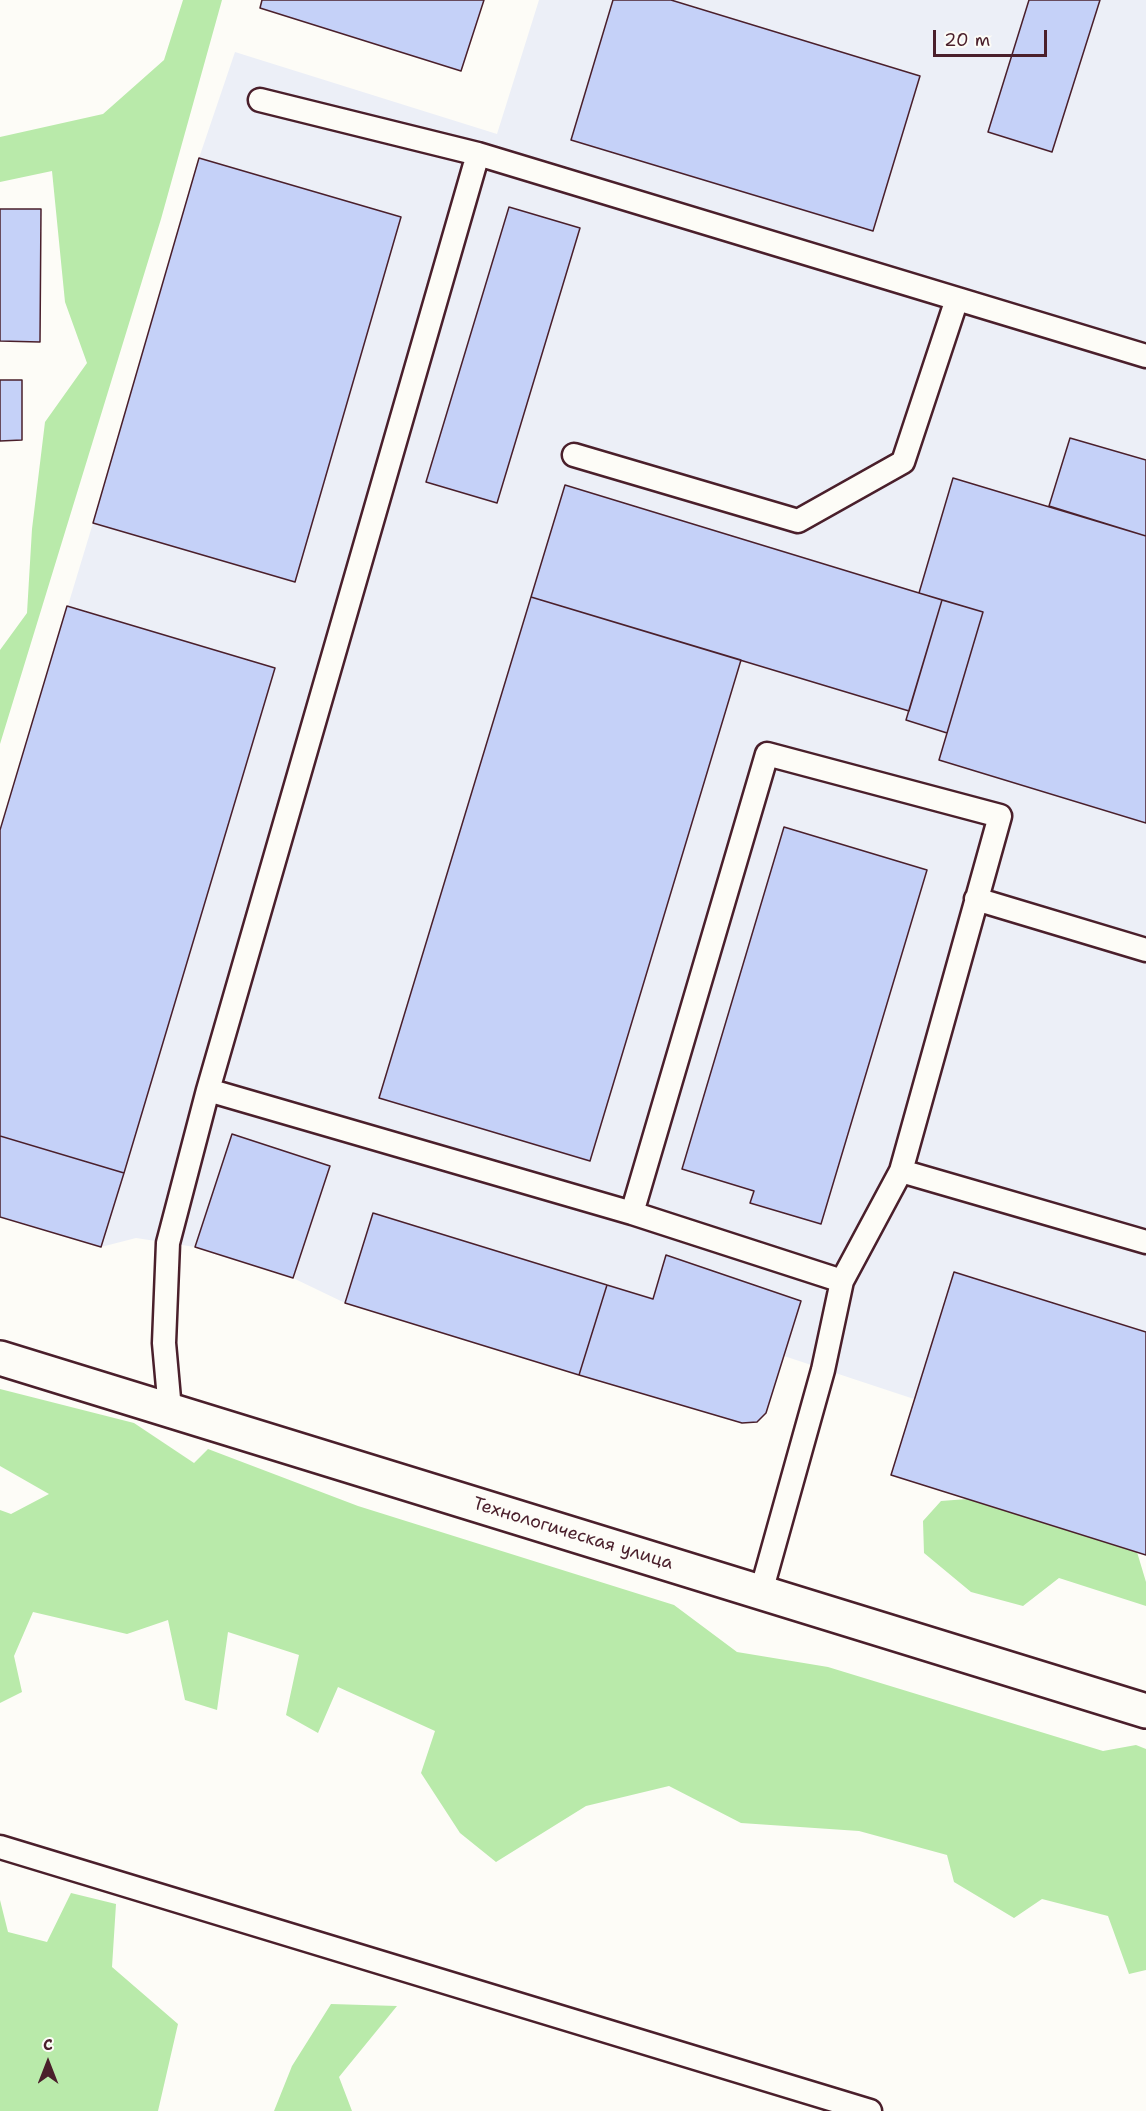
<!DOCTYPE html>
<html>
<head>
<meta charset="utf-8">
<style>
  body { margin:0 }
  #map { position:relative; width:1146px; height:2111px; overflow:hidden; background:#fdfcf7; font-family:"Shantell Sans",sans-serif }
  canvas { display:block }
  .north { position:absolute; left:18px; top:2033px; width:60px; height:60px; -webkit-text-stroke:4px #fdfcf7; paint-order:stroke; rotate:0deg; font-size:16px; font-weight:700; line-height:24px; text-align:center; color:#4a1f2b }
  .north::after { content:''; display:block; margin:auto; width:21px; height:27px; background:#4a1f2b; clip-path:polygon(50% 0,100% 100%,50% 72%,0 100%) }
  .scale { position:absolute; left:933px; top:30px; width:114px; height:27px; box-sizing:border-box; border:3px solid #4a1f2b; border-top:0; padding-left:8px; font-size:18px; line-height:21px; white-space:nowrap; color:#4a1f2b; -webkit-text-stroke:4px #fdfcf7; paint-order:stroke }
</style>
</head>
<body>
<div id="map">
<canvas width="1146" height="2111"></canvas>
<div class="north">С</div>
<div class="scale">20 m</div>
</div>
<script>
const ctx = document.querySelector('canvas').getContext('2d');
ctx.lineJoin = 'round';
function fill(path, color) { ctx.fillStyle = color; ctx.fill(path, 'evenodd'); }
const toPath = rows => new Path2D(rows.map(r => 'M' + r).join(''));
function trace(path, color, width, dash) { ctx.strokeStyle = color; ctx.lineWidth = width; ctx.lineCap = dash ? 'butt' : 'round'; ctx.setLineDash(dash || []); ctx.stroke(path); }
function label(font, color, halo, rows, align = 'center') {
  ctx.font = font + ' "Shantell Sans",sans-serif'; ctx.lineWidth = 5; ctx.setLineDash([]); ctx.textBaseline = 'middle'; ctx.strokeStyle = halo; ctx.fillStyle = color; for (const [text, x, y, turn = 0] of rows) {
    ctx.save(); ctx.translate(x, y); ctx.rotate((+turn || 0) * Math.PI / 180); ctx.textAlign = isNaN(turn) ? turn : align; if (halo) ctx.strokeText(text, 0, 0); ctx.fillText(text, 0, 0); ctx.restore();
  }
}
fill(toPath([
  [539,0,1146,0,1146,1555,891,1475,914,1399,784,1356,766,1413,757,1422,742,1423,345,1303,293,1278,195,1247,136,1238,101,1247,0,1217,0,830,93,523,199,158,235,52,497,134]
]), '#eceff7');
fill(toPath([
  [183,0,222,0,161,219,0,744,0,650,27,613,32,529,45,422,87,363,65,302,52,171,0,182,0,137,103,114,164,60],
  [0,1389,134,1423,194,1463,208,1449,358,1506,674,1605,737,1652,828,1667,1103,1751,1136,1745,1146,1749,1146,1970,1129,1974,1108,1916,1042,1899,1014,1918,954,1882,947,1855,859,1831,741,1823,669,1786,586,1806,496,1862,460,1833,421,1773,435,1731,338,1687,318,1733,286,1715,299,1655,228,1632,217,1710,185,1700,168,1620,127,1634,33,1612,14,1656,22,1692,0,1703,0,1510,11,1514,49,1494,0,1466],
  [967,1499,1137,1552,1146,1582,1146,1606,1059,1578,1023,1606,971,1592,924,1553,923,1521,941,1501],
  [71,1893,116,1904,112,1967,178,2024,158,2111,0,2111,0,1900,8,1932,47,1942],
  [331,2004,397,2006,339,2077,352,2111,274,2111,292,2066]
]), '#b9eaaa');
const building = toPath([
  [262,0,484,0,461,71,260,8,262,0],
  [613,0,671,0,920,76,873,231,571,140,613,0],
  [1029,0,1100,0,1052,152,988,132,1029,0],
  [199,158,401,217,295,582,93,523,199,158],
  [509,207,580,228,497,503,426,482,509,207],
  [0,209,41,209,40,342,0,341,0,209],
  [0,380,22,380,22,440,0,441,0,380],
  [1070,438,1146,460,1146,536,1049,506,1070,438],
  [953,478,1146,536,1146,823,939,760,983,612,919,593,953,478],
  [565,485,942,600,909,711,531,597,565,485],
  [531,597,741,660,590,1161,379,1098,531,597],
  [942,600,983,612,947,733,906,720,942,600],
  [67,606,275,668,124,1173,0,1136,0,830,67,606],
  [784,827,927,870,821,1224,750,1203,754,1191,682,1169,784,827],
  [232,1134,330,1166,293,1278,195,1247,232,1134],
  [0,1136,124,1173,101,1247,0,1217,0,1136],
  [373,1213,607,1285,579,1375,345,1303,373,1213],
  [666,1255,801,1301,766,1413,757,1422,742,1423,579,1375,607,1285,653,1299,666,1255],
  [954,1272,1146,1332,1146,1555,891,1475,954,1272]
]);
fill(building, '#c5d1f8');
trace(building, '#4a1f2b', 1.5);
const service = toPath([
  [260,100,478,154,1146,356],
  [574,455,798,521,903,462,957,299],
  [976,899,1146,950],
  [208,1090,632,1213,842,1281],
  [901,1171,1146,1242],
  [632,1213,767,754,1000,816,901,1171,842,1281,823,1370,761,1592],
  [170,1410,164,1343,168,1243,208,1090,478,154],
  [0,1847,870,2111]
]);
const minor = toPath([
  [0,1358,1146,1711]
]);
trace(service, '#4a1f2b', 27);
trace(minor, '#4a1f2b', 38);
trace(service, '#fdfcf7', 22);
trace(minor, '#fdfcf7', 33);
label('18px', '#4a1f2b', '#fdfcf7', [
  ["Технологическая улица",573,1534,17]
]);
</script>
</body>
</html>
